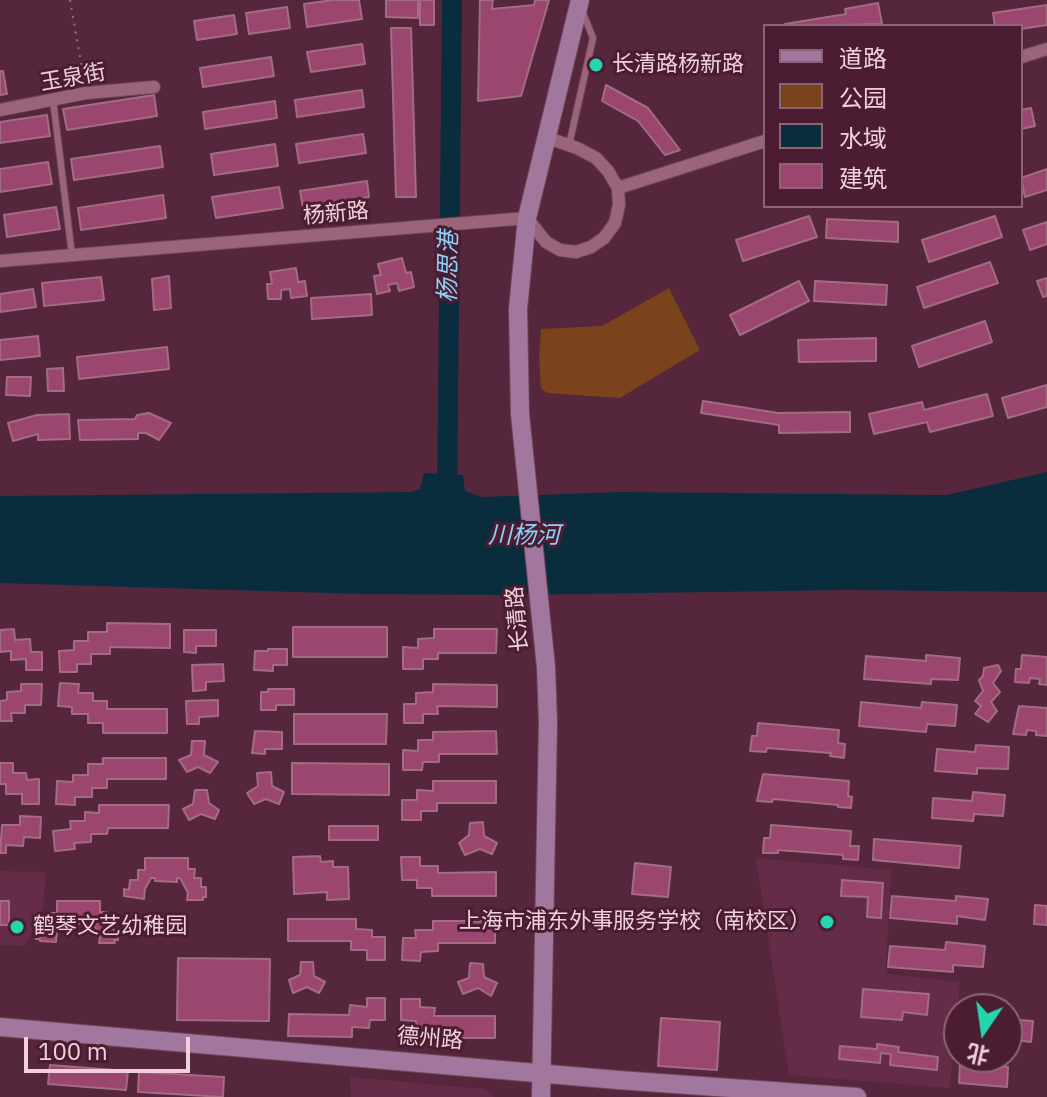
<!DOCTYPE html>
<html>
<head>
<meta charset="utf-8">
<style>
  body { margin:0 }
  #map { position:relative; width:1047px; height:1097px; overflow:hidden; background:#56263d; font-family:"IBM Plex Sans","Noto Sans SC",sans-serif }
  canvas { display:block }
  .legend { position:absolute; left:763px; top:24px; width:260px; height:184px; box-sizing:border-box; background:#4b1c32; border:2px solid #8d6476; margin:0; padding:10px 14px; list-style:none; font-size:24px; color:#efd0db }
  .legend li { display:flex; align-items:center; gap:16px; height:40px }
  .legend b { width:40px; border:2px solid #8d6476 }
  .north { position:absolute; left:943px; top:993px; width:80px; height:80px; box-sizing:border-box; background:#4b1c32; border:2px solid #8d6476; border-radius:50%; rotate:193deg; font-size:22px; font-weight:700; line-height:32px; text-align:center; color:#efd0db }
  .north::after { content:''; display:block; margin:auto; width:28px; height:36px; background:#24d5ae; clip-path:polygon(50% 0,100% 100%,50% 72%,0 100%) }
  .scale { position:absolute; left:24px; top:1037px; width:166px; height:36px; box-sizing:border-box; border:4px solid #efd0db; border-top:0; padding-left:10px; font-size:24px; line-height:28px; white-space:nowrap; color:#efd0db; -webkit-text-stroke:6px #4b1c32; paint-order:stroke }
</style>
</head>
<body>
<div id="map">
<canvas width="1047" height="1097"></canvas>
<ul class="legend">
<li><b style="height:10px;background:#a1779e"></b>道路</li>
<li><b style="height:22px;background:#7a431c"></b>公园</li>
<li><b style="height:22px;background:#0a2d3e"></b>水域</li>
<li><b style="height:22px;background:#9b466e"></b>建筑</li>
</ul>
<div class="north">北</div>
<div class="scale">100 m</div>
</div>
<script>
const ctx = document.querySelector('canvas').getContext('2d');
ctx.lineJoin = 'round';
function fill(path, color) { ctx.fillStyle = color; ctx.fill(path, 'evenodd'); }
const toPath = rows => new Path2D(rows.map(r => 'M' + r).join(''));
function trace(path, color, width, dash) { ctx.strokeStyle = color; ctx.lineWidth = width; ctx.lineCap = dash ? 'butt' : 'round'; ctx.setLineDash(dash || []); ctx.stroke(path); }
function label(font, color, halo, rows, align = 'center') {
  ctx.font = font + ' "IBM Plex Sans","Noto Sans SC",sans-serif'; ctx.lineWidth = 6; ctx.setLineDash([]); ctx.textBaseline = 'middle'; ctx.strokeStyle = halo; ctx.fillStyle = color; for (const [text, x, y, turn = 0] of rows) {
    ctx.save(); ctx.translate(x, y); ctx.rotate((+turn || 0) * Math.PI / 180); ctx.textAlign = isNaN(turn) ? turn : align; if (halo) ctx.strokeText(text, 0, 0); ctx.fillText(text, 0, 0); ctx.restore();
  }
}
fill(toPath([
  [756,858,891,870,886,974,960,982,950,1088,789,1075],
  [0,871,46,872,43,908,25,946,0,945],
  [350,1077,484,1089,495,1097,351,1097]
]), '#642c46');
fill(toPath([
  [669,288,700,350,620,398,547,393,541,388,539,357,541,329,602,326]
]), '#7a431c');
fill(toPath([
  [1047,472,1047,592,844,590,515,595,362,594,0,583,0,496,411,492,420,489,424,473,463,475,465,491,482,497,621,492,931,495,947,495]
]), '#0a2d3e');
trace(toPath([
  [447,500,452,0]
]), '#0a2d3e', 20);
const building = toPath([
  [333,0,359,0,362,19,307,27,304,4,333,0],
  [386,0,418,0,418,18,386,17,386,0],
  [420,0,434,0,434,25,420,25,420,0],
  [480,0,493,0,492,9,534,5,535,0,549,0,521,96,478,101,480,0],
  [878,3,882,24,785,26,785,24,846,14,845,9,878,3],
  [1047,5,1047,25,1021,29,1021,26,995,26,993,13,1047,5],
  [287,7,290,28,249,34,246,13,287,7],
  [234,15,237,34,197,40,194,21,234,15],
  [391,28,411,28,416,197,396,197,391,28],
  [362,44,365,64,311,72,307,52,362,44],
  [271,57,274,76,203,87,200,68,271,57],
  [0,71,3,71,7,94,0,95,0,71],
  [606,85,648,108,680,150,665,155,638,121,602,101,606,85],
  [362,90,364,107,297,117,295,100,362,90],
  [154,95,157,116,67,130,63,109,154,95],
  [275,101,277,118,205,129,203,112,275,101],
  [1031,108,1035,126,1021,129,1021,110,1031,108],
  [47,115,50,136,0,143,0,122,47,115],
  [363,134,366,153,299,163,296,144,363,134],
  [275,144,278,166,214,175,211,154,275,144],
  [160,146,163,167,74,180,71,159,160,146],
  [48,162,52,184,0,192,0,169,48,162],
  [1047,169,1047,190,1025,197,1021,178,1047,169],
  [367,181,369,197,303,207,300,191,367,181],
  [279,187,283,208,216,218,212,197,279,187],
  [163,195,166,218,81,230,78,208,163,195],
  [56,207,60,229,7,237,4,215,56,207],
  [809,216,817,237,743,261,736,240,809,216],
  [995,216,1002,237,929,262,922,240,995,216],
  [827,219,898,222,898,242,826,238,827,219],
  [1047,222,1047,244,1030,250,1023,230,1047,222],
  [402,258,406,273,411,272,414,287,399,291,397,283,388,285,390,291,377,294,374,276,381,275,378,264,402,258],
  [990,262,998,283,924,308,917,287,990,262],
  [296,268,298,282,305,281,307,296,291,298,290,289,281,290,281,299,268,299,267,284,272,284,270,272,296,268],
  [169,276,171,308,154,310,152,279,169,276],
  [101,277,104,300,44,306,42,283,101,277],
  [1047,278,1047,296,1043,297,1037,281,1047,278],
  [799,281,809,301,740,335,730,315,799,281],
  [815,281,887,285,886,305,814,301,815,281],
  [33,289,36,307,0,312,0,294,33,289],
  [371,294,372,315,312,319,311,298,371,294],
  [985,321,992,342,919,367,912,346,985,321],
  [38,336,40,356,0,360,0,340,38,336],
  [876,338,876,361,799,362,798,340,876,338],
  [167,347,169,369,79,379,77,357,167,347],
  [63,368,64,391,48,391,47,369,63,368],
  [7,377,31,377,30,396,6,395,7,377],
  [1047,385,1047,407,1008,418,1002,398,1047,385],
  [987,394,993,416,930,432,927,422,874,434,869,414,922,402,924,410,987,394],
  [703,401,778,413,850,412,850,432,779,433,779,425,701,413,703,401],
  [149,413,171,423,159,440,146,433,138,433,138,439,80,440,78,420,135,419,137,415,149,413],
  [69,414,70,439,38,440,38,434,13,441,8,423,37,415,69,414],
  [107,623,170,624,170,648,110,647,110,654,91,654,91,664,77,664,77,672,60,672,59,651,74,650,74,641,88,641,88,632,107,632,107,623],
  [293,627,387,627,387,657,293,657,293,627],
  [14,629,15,640,30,639,31,652,42,652,42,670,26,670,26,659,11,660,11,651,0,652,0,630,14,629],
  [434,629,497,629,496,653,438,653,438,659,423,659,423,669,403,669,403,647,418,648,418,639,434,638,434,629],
  [184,630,216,630,216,646,196,646,196,653,184,652,184,630],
  [268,649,287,649,287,665,273,665,273,671,254,670,255,651,268,651,268,649],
  [926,655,960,658,958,680,931,679,931,684,864,679,866,656,926,661,926,655],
  [1022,655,1047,657,1047,685,1039,684,1040,679,1030,678,1029,683,1015,682,1016,669,1021,669,1022,655],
  [223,664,224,681,206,682,206,690,193,691,192,665,223,664],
  [998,665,1001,671,993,683,1000,692,991,702,997,711,988,722,975,714,981,706,975,701,983,691,979,680,983,676,984,668,998,665],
  [60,683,79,684,78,693,93,693,93,701,107,701,107,709,167,709,167,733,103,733,103,723,88,723,88,714,72,714,72,707,58,706,60,683],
  [21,684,42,684,41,705,25,705,25,713,11,713,12,721,0,721,0,701,7,700,7,692,21,691,21,684],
  [433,684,497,685,497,707,437,706,438,714,423,714,423,723,404,723,404,704,416,704,416,693,433,692,433,684],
  [268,689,294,689,294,705,276,705,276,710,261,710,261,692,268,692,268,689],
  [218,700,218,716,199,717,199,724,187,724,186,701,218,700],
  [861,702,921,708,922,702,957,705,955,726,927,724,926,732,859,726,861,702],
  [1019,706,1047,708,1047,736,1036,735,1036,731,1027,730,1026,735,1013,734,1019,706],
  [294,714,387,714,386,744,294,744,294,714],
  [758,723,839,730,838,743,845,744,844,758,830,756,831,753,767,748,766,752,750,751,752,736,757,736,758,723],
  [255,731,282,732,282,749,265,749,265,754,252,753,255,731],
  [496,731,497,754,439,754,439,762,423,762,422,770,403,770,403,750,418,751,418,740,433,740,433,732,496,731],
  [192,741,205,741,204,755,218,762,210,773,198,767,187,772,179,760,191,755,192,741],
  [976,745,1009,747,1008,769,977,768,977,774,935,771,937,749,975,752,976,745],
  [103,758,166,758,166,779,107,779,107,788,92,788,92,797,75,797,75,805,56,804,57,781,73,782,73,775,88,775,88,764,103,764,103,758],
  [0,763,13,763,13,773,26,773,27,780,39,779,39,804,22,804,22,794,6,794,6,784,0,784,0,763],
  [292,763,389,764,389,795,292,794,292,763],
  [271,772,272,786,284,792,279,804,266,799,254,804,247,793,258,786,257,773,271,772],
  [763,774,849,781,848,796,852,797,851,808,838,807,838,805,773,799,772,802,757,801,763,774],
  [433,781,496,781,496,803,437,803,437,811,421,811,421,820,402,820,402,800,417,800,417,790,433,791,433,781],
  [195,790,207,790,209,803,219,810,215,819,201,814,189,820,183,809,193,804,195,790],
  [973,792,1005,795,1003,816,974,814,973,821,932,818,933,798,972,801,973,792],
  [99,805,169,805,168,828,108,828,107,834,91,834,91,842,74,843,75,849,55,851,53,831,71,829,70,821,85,821,85,812,99,813,99,805],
  [20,816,41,817,40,838,24,837,23,846,6,845,6,853,0,853,2,825,20,825,20,816],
  [483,822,484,836,497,843,492,854,480,849,465,855,459,843,469,835,470,823,483,822],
  [771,825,851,831,850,846,859,846,858,860,843,859,843,855,778,850,778,853,763,853,764,838,770,838,771,825],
  [329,826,378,826,378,840,329,840,329,826],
  [874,839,961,846,959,868,873,860,874,839],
  [320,856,321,862,333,861,333,867,348,867,349,899,327,900,327,892,294,894,293,857,320,856],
  [401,857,420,857,420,866,438,866,438,873,496,872,496,896,432,896,432,888,417,888,417,880,402,880,401,857],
  [145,858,188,858,188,869,195,869,194,878,201,878,201,887,206,887,206,897,203,897,203,900,187,900,188,893,180,878,177,878,177,882,155,881,155,878,151,878,145,889,144,899,124,896,124,889,129,890,130,880,138,880,138,870,145,870,145,858],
  [635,863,671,867,668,897,632,894,635,863],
  [842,880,883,883,881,918,867,917,868,897,841,896,842,880],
  [892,896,956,901,956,896,988,899,985,920,957,916,957,924,890,918,892,896],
  [0,901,9,901,9,925,0,925,0,901],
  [57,901,100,901,100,912,107,912,106,921,113,921,113,930,118,930,118,940,114,940,115,943,99,943,100,936,92,921,89,921,89,925,63,921,57,932,56,942,40,941,40,939,36,939,36,932,41,933,42,923,50,923,50,913,57,913,57,901],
  [1035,905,1047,906,1047,925,1034,924,1035,905],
  [288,919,356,919,356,929,372,930,372,937,385,937,385,960,367,960,367,950,351,950,351,941,288,941,288,919],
  [433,921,495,921,495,943,438,943,438,951,421,952,420,961,402,960,403,938,416,938,415,930,433,930,433,921],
  [946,942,985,946,983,967,953,965,953,972,888,967,890,946,945,950,946,942],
  [178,958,270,959,269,1021,177,1020,178,958],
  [301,962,313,962,314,976,325,982,319,993,307,987,293,993,289,980,300,975,301,962],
  [470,963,483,964,484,977,497,983,491,996,478,988,463,994,458,982,469,978,470,963],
  [863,989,929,994,927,1015,903,1012,902,1020,861,1017,863,989],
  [367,998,385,998,385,1020,370,1020,369,1028,352,1027,352,1037,288,1036,289,1014,349,1015,350,1005,367,1007,367,998],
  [401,999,420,999,420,1007,435,1008,434,1016,495,1016,495,1038,430,1038,430,1029,416,1029,416,1021,401,1020,401,999],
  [661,1018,720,1022,717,1070,658,1066,661,1018],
  [1007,1019,1033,1021,1031,1042,1007,1039,1007,1019],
  [877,1044,899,1047,898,1052,938,1057,937,1070,890,1065,891,1054,881,1053,880,1063,839,1059,840,1046,877,1049,877,1044],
  [960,1063,1008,1067,1007,1087,959,1083,960,1063],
  [50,1065,128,1071,126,1090,48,1084,50,1065],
  [139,1072,224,1077,223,1097,138,1092,139,1072]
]);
fill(building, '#9b466e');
trace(building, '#a36c83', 2);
const lane = toPath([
  [53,100,72,255],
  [569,145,593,38,583,13]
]);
const street = toPath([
  [1021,57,1047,49],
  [0,110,86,93,154,87],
  [618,188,765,141],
  [0,261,527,218,546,242,560,250,576,252,591,247,604,238,615,223,619,205,618,188,608,171,596,158,577,148,545,137]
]);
const secondary = toPath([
  [0,1027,618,1080,857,1097],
  [541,1097,548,722,546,667,520,414,518,309,527,218,580,0]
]);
trace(lane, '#70475a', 8);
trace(street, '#70475a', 14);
trace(secondary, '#70475a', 20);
trace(toPath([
  [70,0,84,80]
]), '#997082', 2, [2, 6]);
trace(lane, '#9a647b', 6);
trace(street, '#9a647b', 12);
trace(secondary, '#a1779e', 18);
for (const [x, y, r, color] of [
  [596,65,8,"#24d5ae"],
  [827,922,8,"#24d5ae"],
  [17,927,8,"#24d5ae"]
]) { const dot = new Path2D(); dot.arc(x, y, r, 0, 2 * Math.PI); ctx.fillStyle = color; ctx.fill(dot); trace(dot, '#4b1c32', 3); }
label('22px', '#efd0db', '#4b1c32', [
  ["长清路杨新路",612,65],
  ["上海市浦东外事服务学校（南校区）",811,922,"right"],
  ["鹤琴文艺幼稚园",33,927]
], 'left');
label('22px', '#efd0db', '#4b1c32', [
  ["玉泉街",73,78,-10],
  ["杨新路",336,214,-5],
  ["长清路",518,619,-95],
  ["德州路",430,1039,5]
]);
label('italic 24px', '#89d2f9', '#4b1c32', [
  ["杨思港",449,267,-89],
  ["川杨河",524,536]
]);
</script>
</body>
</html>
